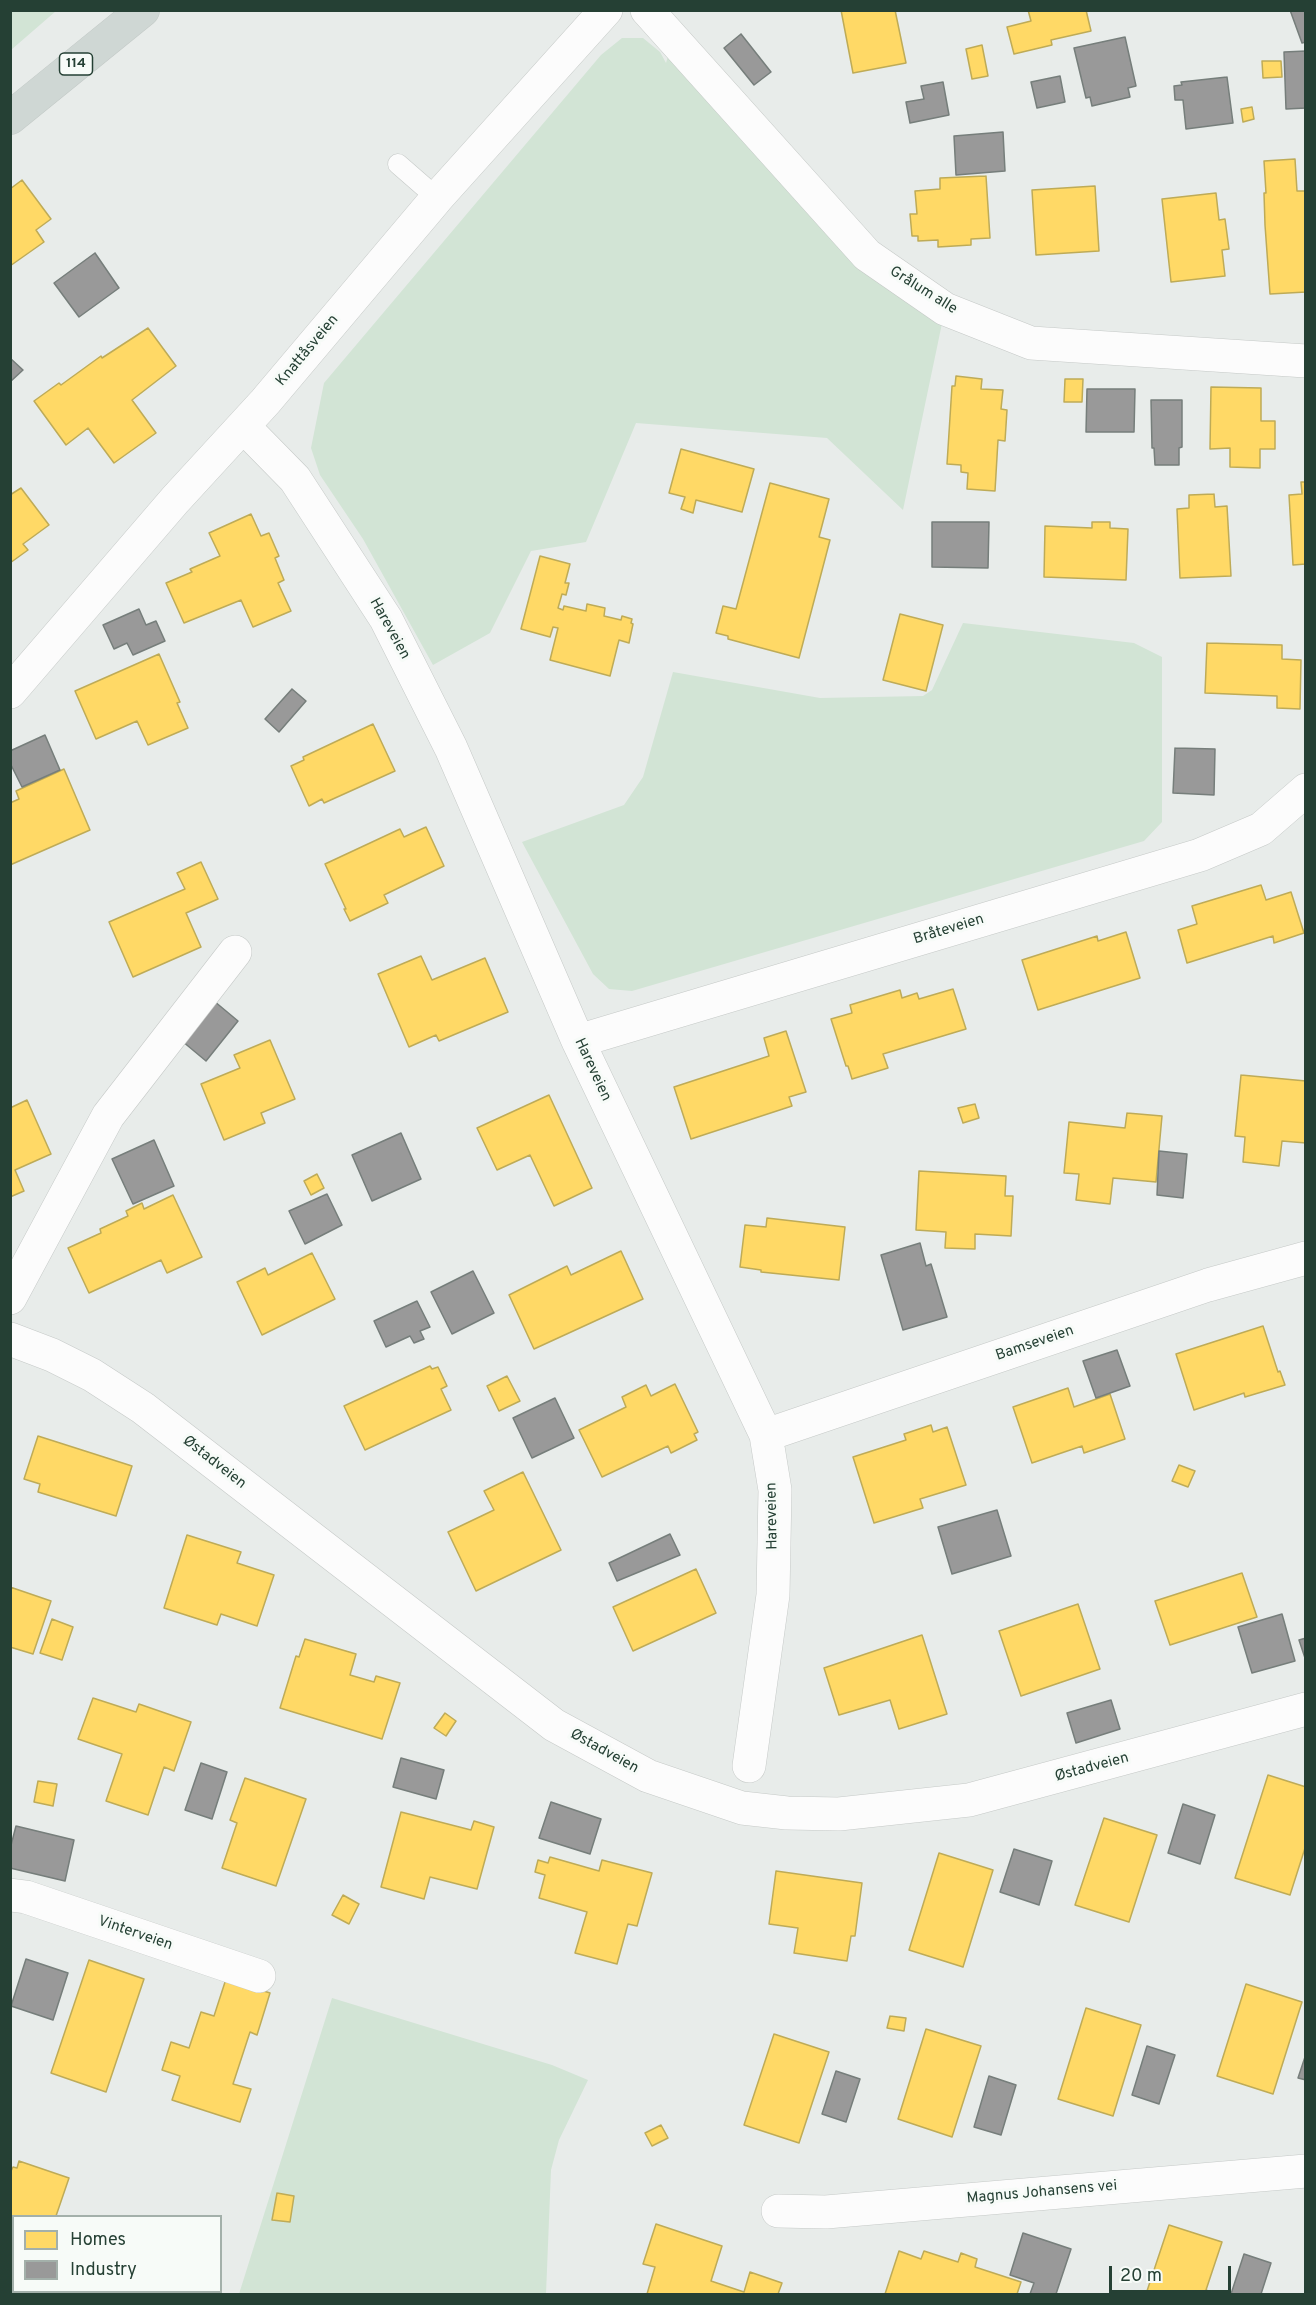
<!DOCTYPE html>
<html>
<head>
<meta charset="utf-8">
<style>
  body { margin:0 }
  #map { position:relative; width:1316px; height:2305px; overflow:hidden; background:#e8ecea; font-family:Overpass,sans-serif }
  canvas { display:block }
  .frame { position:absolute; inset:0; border:12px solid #254034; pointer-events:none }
  .legend { position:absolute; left:12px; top:2215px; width:210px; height:78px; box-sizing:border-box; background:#f7fbf8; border:2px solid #a3b0aa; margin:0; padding:8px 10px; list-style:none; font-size:18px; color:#254034 }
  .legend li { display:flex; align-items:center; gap:12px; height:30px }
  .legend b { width:30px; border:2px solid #a3b0aa }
  .scale { position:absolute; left:1109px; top:2266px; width:122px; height:27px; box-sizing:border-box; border:3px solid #254034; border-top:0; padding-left:8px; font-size:18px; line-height:21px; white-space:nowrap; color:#254034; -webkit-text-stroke:4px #f7fbf8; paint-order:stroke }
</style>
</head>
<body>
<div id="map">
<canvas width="1316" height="2305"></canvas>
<div class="frame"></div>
<ul class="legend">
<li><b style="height:16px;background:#ffd966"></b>Homes</li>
<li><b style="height:16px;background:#999"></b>Industry</li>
</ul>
<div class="scale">20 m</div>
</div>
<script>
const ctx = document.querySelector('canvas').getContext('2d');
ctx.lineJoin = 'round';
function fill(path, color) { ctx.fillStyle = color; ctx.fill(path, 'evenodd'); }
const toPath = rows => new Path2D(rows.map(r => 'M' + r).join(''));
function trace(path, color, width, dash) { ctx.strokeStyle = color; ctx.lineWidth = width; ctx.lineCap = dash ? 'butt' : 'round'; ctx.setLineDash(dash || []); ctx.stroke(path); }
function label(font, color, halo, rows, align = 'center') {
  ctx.font = font + ' Overpass,sans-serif'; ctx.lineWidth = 6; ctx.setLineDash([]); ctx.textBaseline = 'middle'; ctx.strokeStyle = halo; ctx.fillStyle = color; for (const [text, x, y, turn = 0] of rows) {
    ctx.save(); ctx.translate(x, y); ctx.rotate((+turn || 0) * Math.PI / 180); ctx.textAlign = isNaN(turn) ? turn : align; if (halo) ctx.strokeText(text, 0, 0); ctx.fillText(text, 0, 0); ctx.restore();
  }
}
fill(toPath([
  [11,10,56,10,56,11,11,50],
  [622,38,643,38,660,52,666,63,673,39,867,255,945,309,903,510,827,438,636,423,586,542,531,551,490,633,433,665,363,539,320,475,311,448,324,383,601,55],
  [963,623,1134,643,1162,657,1162,822,1144,841,632,991,609,989,593,974,522,842,624,805,643,777,673,672,820,698,923,696,932,690],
  [332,1998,552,2065,588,2080,559,2140,551,2170,546,2294,239,2294]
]), '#d2e4d5');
const homes = toPath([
  [841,10,895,10,906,63,853,73,841,10],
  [1028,10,1086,10,1091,31,1051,40,1052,45,1014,54,1007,27,1031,21,1028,10],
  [982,45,988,76,972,79,966,49,982,45],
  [1262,61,1281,61,1282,77,1263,78,1262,61],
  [1252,107,1254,119,1243,122,1241,109,1252,107],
  [1295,159,1297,191,1306,191,1306,292,1270,294,1265,225,1264,193,1266,193,1264,161,1295,159],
  [986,176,990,238,971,239,971,245,938,247,938,240,918,241,918,236,912,236,910,214,917,214,915,191,940,189,940,178,986,176],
  [22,180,51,219,36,230,44,242,10,266,10,189,22,180],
  [1095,186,1099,251,1036,255,1032,190,1095,186],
  [1216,193,1219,220,1225,219,1229,249,1222,250,1225,276,1171,282,1162,199,1216,193],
  [148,328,176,366,132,400,156,433,114,463,88,428,66,445,34,401,59,383,61,385,101,356,102,358,148,328],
  [956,376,982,379,981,389,1003,390,1001,409,1007,410,1005,441,998,440,995,491,967,489,968,473,961,472,961,465,947,464,952,386,955,386,956,376],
  [1065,379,1083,379,1082,402,1064,402,1065,379],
  [1211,387,1261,388,1261,421,1275,421,1275,449,1260,449,1260,468,1230,467,1230,448,1210,449,1211,387],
  [681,449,754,469,742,512,696,500,693,513,681,509,685,497,669,493,681,449],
  [1301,482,1306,482,1306,564,1293,565,1289,495,1302,494,1301,482],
  [770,483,829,499,819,537,830,540,799,658,728,639,728,636,716,633,723,606,736,609,770,483],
  [21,488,49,525,23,544,28,550,10,563,10,495,21,488],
  [1214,494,1215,507,1227,506,1231,576,1180,578,1177,509,1189,508,1189,495,1214,494],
  [251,514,261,536,269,533,279,556,275,558,284,580,278,583,291,611,253,627,241,600,184,623,166,583,192,572,190,569,220,556,209,533,251,514],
  [1092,522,1110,522,1110,528,1128,529,1126,580,1044,577,1045,526,1092,528,1092,522],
  [540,556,570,564,565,583,569,583,566,595,562,594,558,608,563,610,564,606,586,611,587,604,605,608,604,616,621,620,622,616,632,619,631,623,633,624,629,643,619,640,610,676,550,660,558,628,553,627,550,637,521,629,540,556],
  [900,614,943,625,926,691,883,680,900,614],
  [1207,643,1282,645,1282,659,1301,660,1300,709,1277,708,1277,696,1205,693,1207,643],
  [159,654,180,702,177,703,188,728,148,745,137,721,96,739,75,691,159,654],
  [373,724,395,771,324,803,322,799,309,806,291,766,304,760,303,757,373,724],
  [64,769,90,830,10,865,10,803,19,799,16,791,64,769],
  [426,827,444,866,384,895,388,903,350,921,344,909,346,909,325,864,400,829,404,837,426,827],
  [201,862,218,899,186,913,201,947,133,977,109,922,185,889,177,873,201,862],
  [1261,885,1266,900,1291,892,1304,933,1274,943,1273,936,1187,963,1178,930,1197,924,1192,906,1261,885],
  [1126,932,1140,978,1038,1010,1022,960,1097,936,1098,941,1126,932],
  [421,956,432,980,485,958,508,1012,439,1041,436,1035,409,1047,378,974,421,956],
  [953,989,966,1029,883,1054,888,1068,852,1079,848,1066,846,1066,831,1019,852,1013,850,1005,900,990,902,998,917,993,919,999,953,989],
  [786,1031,806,1092,789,1097,792,1106,691,1139,674,1087,769,1056,764,1038,786,1031],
  [270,1040,295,1099,261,1113,265,1123,224,1140,201,1084,240,1068,234,1055,270,1040],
  [1241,1075,1306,1081,1306,1143,1282,1141,1279,1166,1243,1162,1245,1137,1235,1136,1241,1075],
  [549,1095,592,1188,554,1206,530,1155,497,1170,477,1128,549,1095],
  [27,1100,51,1154,15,1170,24,1191,10,1197,10,1108,27,1100],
  [975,1104,979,1118,963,1123,958,1108,975,1104],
  [1127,1113,1162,1116,1156,1182,1113,1178,1110,1204,1076,1200,1079,1174,1064,1173,1069,1122,1125,1128,1127,1113],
  [919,1171,1006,1176,1005,1196,1013,1196,1011,1236,975,1234,975,1249,945,1248,946,1232,916,1230,919,1171],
  [317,1174,324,1188,311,1195,304,1181,317,1174],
  [173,1195,202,1257,167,1273,161,1260,89,1293,68,1248,101,1233,100,1229,128,1216,126,1211,142,1203,144,1209,173,1195],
  [767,1218,845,1227,839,1280,761,1272,761,1270,740,1267,745,1225,766,1227,767,1218],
  [621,1251,643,1299,534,1349,509,1295,567,1266,571,1275,621,1251],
  [312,1253,335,1299,262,1335,237,1282,265,1268,268,1275,312,1253],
  [1263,1326,1278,1372,1280,1371,1285,1385,1245,1397,1244,1393,1194,1410,1176,1354,1263,1326],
  [430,1366,432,1369,438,1367,447,1386,441,1389,451,1410,365,1450,344,1406,430,1366],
  [507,1376,520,1401,499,1411,487,1386,507,1376],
  [675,1384,698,1432,694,1434,697,1440,671,1453,668,1446,602,1477,579,1430,626,1407,622,1397,646,1385,651,1396,675,1384],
  [1068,1388,1074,1407,1110,1394,1125,1439,1084,1453,1082,1446,1032,1463,1013,1407,1068,1388],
  [931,1425,933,1432,947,1427,966,1485,920,1499,923,1508,874,1523,853,1457,906,1440,904,1434,931,1425],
  [38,1436,132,1466,116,1516,38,1492,40,1484,24,1479,38,1436],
  [1179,1465,1195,1471,1188,1487,1172,1481,1179,1465],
  [523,1472,561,1550,476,1591,448,1532,494,1510,484,1491,523,1472],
  [187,1535,241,1552,237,1563,274,1575,257,1626,221,1614,217,1625,164,1608,187,1535],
  [696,1569,716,1613,633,1651,613,1607,696,1569],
  [1242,1573,1257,1617,1170,1645,1155,1601,1242,1573],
  [10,1587,51,1601,33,1654,10,1647,10,1587],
  [1078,1604,1100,1669,1021,1696,999,1631,1078,1604],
  [52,1619,73,1627,62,1660,40,1653,52,1619],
  [922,1635,947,1714,899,1729,890,1700,839,1715,824,1668,922,1635],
  [305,1639,356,1654,350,1675,374,1682,376,1676,400,1683,382,1739,280,1708,296,1656,299,1657,305,1639],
  [93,1698,136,1712,139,1704,191,1722,174,1771,164,1767,148,1815,106,1801,122,1754,78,1739,93,1698],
  [445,1713,456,1721,446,1736,434,1728,445,1713],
  [1268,1775,1306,1787,1306,1845,1290,1895,1235,1878,1268,1775],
  [245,1778,306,1799,276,1886,222,1868,237,1823,230,1820,245,1778],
  [38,1781,57,1784,53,1806,34,1802,38,1781],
  [401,1812,471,1830,474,1821,494,1827,477,1889,430,1877,424,1899,381,1887,401,1812],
  [1104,1818,1157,1835,1129,1922,1075,1905,1104,1818],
  [939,1853,993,1870,963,1967,909,1950,939,1853],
  [550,1857,599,1871,602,1860,652,1873,637,1926,628,1924,617,1964,575,1953,587,1912,539,1898,545,1875,535,1872,538,1860,548,1863,550,1857],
  [776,1871,862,1883,855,1936,851,1936,847,1961,794,1953,798,1928,769,1924,776,1871],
  [343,1895,359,1904,349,1924,332,1915,343,1895],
  [89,1960,144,1979,106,2092,51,2073,89,1960],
  [226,1979,270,1993,257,2035,250,2032,233,2084,251,2089,240,2122,172,2100,180,2076,162,2070,171,2042,189,2048,201,2012,214,2016,226,1979],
  [1246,1984,1302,2002,1273,2094,1217,2076,1246,1984],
  [1086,2008,1141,2025,1113,2116,1058,2099,1086,2008],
  [890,2016,906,2018,904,2031,887,2028,890,2016],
  [926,2029,981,2046,952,2137,898,2119,926,2029],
  [774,2034,829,2052,799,2143,744,2125,774,2034],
  [661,2125,668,2138,652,2146,645,2133,661,2125],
  [19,2161,69,2178,56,2216,14,2216,14,2292,72,2292,71,2294,10,2294,10,2173,13,2167,17,2168,19,2161],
  [277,2193,294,2196,290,2222,272,2220,277,2193],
  [656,2224,722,2246,711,2281,744,2292,750,2272,782,2283,778,2294,647,2294,655,2267,643,2264,656,2224],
  [1169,2225,1222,2242,1206,2290,1217,2294,1146,2294,1169,2225],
  [899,2251,921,2259,924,2251,958,2262,961,2253,977,2259,975,2267,1021,2282,1017,2294,885,2294,899,2251],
  [150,2292,210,2292,209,2294,149,2294,150,2292]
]);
fill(homes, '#ffd966');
trace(homes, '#beab57', 1.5);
const industry = toPath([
  [1290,10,1306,10,1306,42,1302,43,1290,10],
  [741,34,771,72,754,85,724,48,741,34],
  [1125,37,1136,86,1128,88,1130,97,1092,106,1090,97,1086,98,1074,48,1125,37],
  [1306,51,1306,108,1286,109,1284,52,1306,51],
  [1060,76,1065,102,1037,108,1031,82,1060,76],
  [1227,77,1233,123,1186,129,1183,100,1175,100,1174,86,1182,85,1181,82,1227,77],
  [943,82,949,115,910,123,906,102,924,99,921,86,943,82],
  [1003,132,1005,171,956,175,954,136,1003,132],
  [95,253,119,288,79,317,54,283,95,253],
  [10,358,23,370,10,382,10,358],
  [1087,389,1135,389,1134,432,1086,432,1087,389],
  [1151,400,1182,400,1182,447,1179,448,1179,465,1155,465,1154,448,1152,448,1151,400],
  [932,522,989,522,988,568,932,567,932,522],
  [139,609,146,625,156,621,165,641,133,655,127,643,114,649,103,625,139,609],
  [292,689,306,701,279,732,265,719,292,689],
  [45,735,60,770,22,787,10,763,10,751,45,735],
  [1175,748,1215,749,1214,795,1173,793,1175,748],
  [214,1001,238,1021,206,1061,182,1041,214,1001],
  [401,1133,421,1179,372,1201,352,1155,401,1133],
  [154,1140,174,1186,133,1204,112,1159,154,1140],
  [1159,1151,1187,1154,1183,1198,1157,1195,1159,1151],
  [327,1194,342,1225,305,1244,289,1211,327,1194],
  [920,1243,926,1266,931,1264,947,1317,903,1330,881,1255,920,1243],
  [473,1271,494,1313,452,1334,431,1292,473,1271],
  [417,1301,430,1327,420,1331,424,1339,414,1343,410,1336,386,1347,374,1321,417,1301],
  [1117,1350,1130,1386,1096,1398,1083,1361,1117,1350],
  [555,1398,574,1438,532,1458,513,1418,555,1398],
  [997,1510,1011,1556,952,1574,938,1527,997,1510],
  [670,1534,680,1555,617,1581,609,1563,670,1534],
  [1282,1614,1295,1661,1252,1673,1238,1627,1282,1614],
  [1306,1638,1306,1661,1299,1640,1306,1638],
  [1111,1700,1120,1729,1076,1743,1067,1713,1111,1700],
  [401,1758,444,1770,436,1799,393,1787,401,1758],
  [201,1763,227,1772,212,1819,185,1810,201,1763],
  [551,1802,601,1819,590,1854,539,1838,551,1802],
  [1183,1804,1215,1815,1200,1864,1168,1853,1183,1804],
  [16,1826,74,1840,65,1881,10,1868,10,1849,16,1826],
  [1014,1849,1052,1861,1039,1905,1000,1892,1014,1849],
  [26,1959,68,1973,53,2020,11,2006,26,1959],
  [1147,2046,1175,2055,1159,2104,1132,2095,1147,2046],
  [1306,2054,1306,2080,1298,2078,1306,2054],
  [836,2071,860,2079,846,2122,822,2114,836,2071],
  [989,2076,1016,2085,1001,2135,974,2127,989,2076],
  [1023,2233,1071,2249,1056,2294,1030,2294,1034,2283,1010,2275,1023,2233],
  [1244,2254,1271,2263,1261,2294,1231,2294,1244,2254]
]);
fill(industry, '#999');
trace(industry, '#767e7b', 1.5);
const service = toPath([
  [398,164,437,198]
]);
const minor = toPath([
  [647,10,867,255,945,309,1031,343,1306,361],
  [243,426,295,479,386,619,451,748,578,1041,766,1435,775,1490,773,1595,749,1766],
  [10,692,175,500,265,402,437,198,606,10],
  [578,1041,1200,855,1261,829,1306,790],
  [10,1298,108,1116,235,952],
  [10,1339,52,1355,92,1375,143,1408,554,1725,648,1776,742,1808,787,1813,839,1814,969,1800,1306,1709],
  [766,1435,1208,1285,1306,1258],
  [10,1895,26,1897,259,1976],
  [778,2211,826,2212,1306,2171]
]);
const primary = toPath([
  [10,118,143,10]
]);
trace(service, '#c5c9c7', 21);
trace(minor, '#c5c9c7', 34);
trace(primary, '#c3cac7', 34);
trace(service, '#fcfcfc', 20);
trace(minor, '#fcfcfc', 33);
trace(primary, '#cfd7d4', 33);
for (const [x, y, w] of [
  [76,64,33]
]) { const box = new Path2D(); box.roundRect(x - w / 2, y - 11, w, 22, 4.5); ctx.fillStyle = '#f7fbf8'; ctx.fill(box); trace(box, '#254034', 1.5); }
label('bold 14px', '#254034', null, [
  ["114",76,64]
]);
label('15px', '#254034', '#f7fbf8', [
  ["Grålum alle",923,291,32],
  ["Knattåsveien",308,351,-50],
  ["Hareveien",389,629,61],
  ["Bråteveien",949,930,-17],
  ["Hareveien",592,1070,65],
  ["Bamseveien",1035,1344,-19],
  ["Østadveien",214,1463,38],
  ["Hareveien",773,1516,-91],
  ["Østadveien",604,1752,29],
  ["Østadveien",1092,1768,-15],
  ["Vinterveien",135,1934,19],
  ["Magnus Johansens vei",1042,2193,-5]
]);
</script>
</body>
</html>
